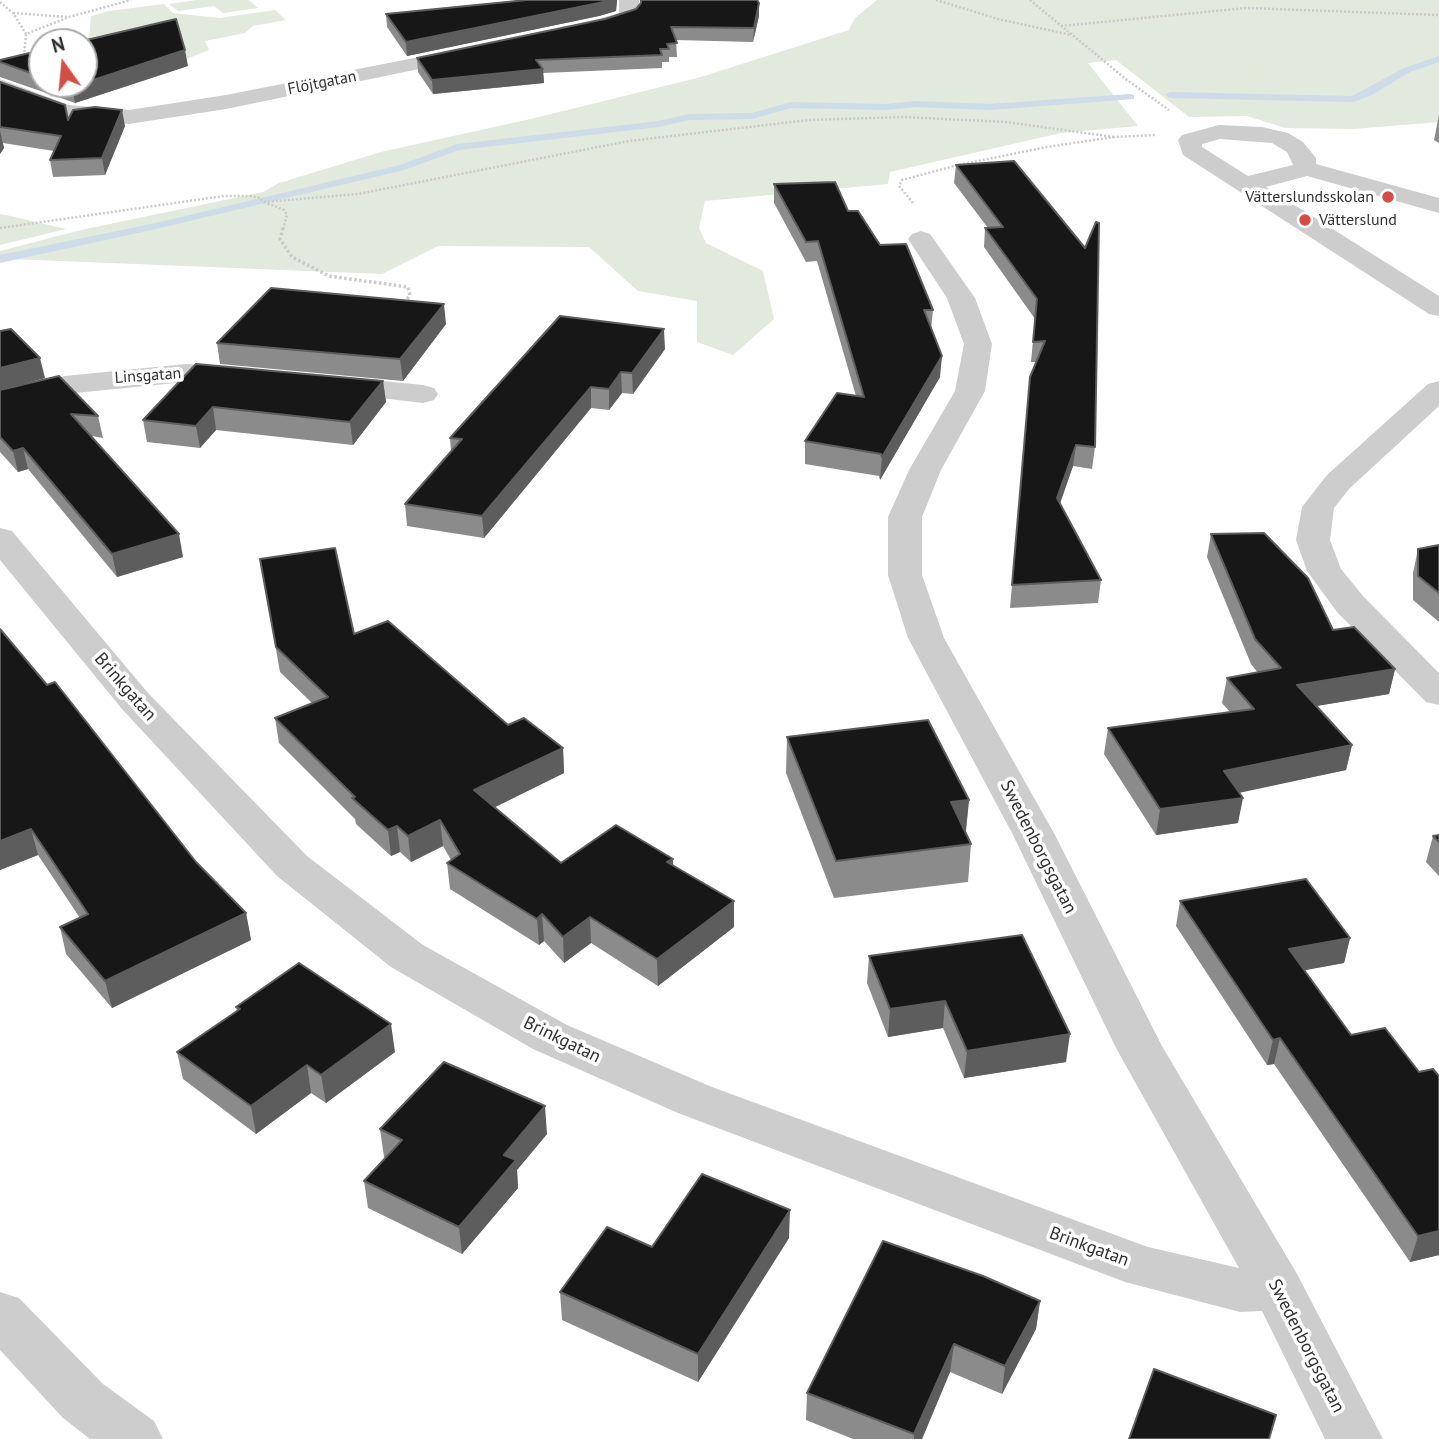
<!DOCTYPE html>
<html>
<head>
<meta charset="utf-8">
<style>
  body { margin:0 }
  #map { position:relative; width:1439px; height:1439px; overflow:hidden; background:#fff; font-family:"PT Sans",sans-serif }
  canvas { display:block }
  .north { position:absolute; left:28px; top:28px; width:70px; height:70px; box-sizing:border-box; background:#fff; border:2px solid #acacac; border-radius:50%; rotate:345deg; font-size:19px; font-weight:700; line-height:28px; text-align:center; color:#303030 }
  .north::after { content:''; display:block; margin:auto; width:24px; height:32px; background:#d44e45; clip-path:polygon(50% 0,100% 100%,50% 72%,0 100%) }
</style>
</head>
<body>
<div id="map">
<canvas width="1439" height="1439"></canvas>
<div class="north">N</div>
</div>
<script>
const ctx = document.querySelector('canvas').getContext('2d');
ctx.lineJoin = 'round';
function fill(path, color) { ctx.fillStyle = color; ctx.fill(path, 'evenodd'); }
const toPath = rows => new Path2D(rows.map(r => 'M' + r).join(''));
function trace(path, color, width, dash) { ctx.strokeStyle = color; ctx.lineWidth = width; ctx.lineCap = dash ? 'butt' : 'round'; ctx.setLineDash(dash || []); ctx.stroke(path); }
function label(font, color, halo, rows, align = 'center') {
  ctx.font = font + ' "PT Sans",sans-serif'; ctx.lineWidth = 7; ctx.setLineDash([]); ctx.textBaseline = 'middle'; ctx.strokeStyle = halo; ctx.fillStyle = color; for (const [text, x, y, turn = 0] of rows) {
    ctx.save(); ctx.translate(x, y); ctx.rotate((+turn || 0) * Math.PI / 180); ctx.textAlign = isNaN(turn) ? turn : align; if (halo) ctx.strokeText(text, 0, 0); ctx.fillText(text, 0, 0); ctx.restore();
  }
}
fill(toPath([
  [196,0,249,0,258,8,223,13,214,6,178,11,169,4],
  [877,0,1439,0,1439,122,1354,129,1285,128,1247,116,1189,117,1116,60,1088,63,1138,126,1061,133,890,172,888,184,705,201,699,228,706,243,763,271,774,319,733,355,697,342,697,301,638,291,589,247,438,246,382,274,11,259,0,255,0,251,81,230,263,192,279,183,381,152,535,118,701,77,849,30,854,19],
  [164,4,173,13,220,18,275,10,286,20,253,26,245,33,205,41,209,50,176,63,88,51,91,16,109,11],
  [0,214,6,215,66,229,0,245]
]), '#e2e9dd');
fill(toPath([
  [1439,56,1439,62,1410,72,1372,95,1353,102,1170,98,1165,95,1170,92,1352,96,1404,68,1439,56],
  [1130,94,1134,95,1134,99,990,110,916,107,885,110,791,108,752,119,689,120,659,127,459,150,404,170,156,229,0,263,0,255,156,223,400,165,457,144,659,121,689,114,752,113,791,102,885,104,916,101,990,104,1130,94]
]), '#cedbe9');
trace(toPath([
  [936,0,998,19,1071,35],
  [1030,0,1127,80,1169,110],
  [0,2,13,13,26,34],
  [13,13,68,17],
  [1061,26,1246,8,1439,15],
  [24,56,26,34,69,17,131,0],
  [264,202,284,210,287,215,283,230],
  [913,203,899,186,902,180,958,165,1047,147,1114,137,1155,135],
  [0,228,224,196,250,196,260,198,264,202,358,194,629,141,809,120,903,117,1006,122,1114,137]
]), '#cacaca', 2.5, [2, 2]);
trace(toPath([
  [283,228,280,239,292,257,329,276,408,287,410,295,404,304]
]), '#cacaca', 3.5, [2.5, 2.5]);
fill(toPath([
  [619,0,639,0,639,16,636,20,584,35,577,33,574,29,577,25,619,13,619,0],
  [470,47,477,49,480,53,477,57,226,109,129,124,65,118,0,94,0,79,69,105,129,110,226,95,470,47],
  [1219,125,1262,127,1288,133,1303,142,1316,158,1316,164,1439,198,1439,213,1307,176,1266,187,1439,296,1439,316,1429,314,1183,155,1178,140,1182,135,1219,125],
  [1220,139,1272,143,1287,152,1293,165,1248,176,1202,147,1202,144,1220,139],
  [921,231,930,234,975,298,992,344,985,391,941,470,922,517,922,575,944,638,1055,835,1162,1046,1297,1274,1383,1439,1325,1439,1262,1311,1240,1312,1125,1282,678,1113,533,1049,391,967,277,876,122,709,0,560,0,528,12,531,148,693,307,856,423,945,567,1025,712,1087,1148,1247,1239,1268,1116,1048,1013,835,908,638,888,575,888,517,909,470,955,391,964,344,947,298,908,239,912,234,921,231],
  [186,364,240,367,250,370,255,376,250,382,240,385,186,382,65,394,0,410,0,392,65,376,186,364],
  [331,376,423,385,434,388,438,394,434,400,423,403,321,391,316,385,321,379,331,376],
  [1439,381,1439,406,1349,489,1334,508,1330,540,1341,569,1363,596,1439,673,1439,705,1426,702,1337,612,1307,571,1296,540,1302,507,1327,475,1428,384,1439,381],
  [0,1292,19,1298,103,1384,154,1421,163,1439,90,1439,63,1418,0,1350,0,1292]
]), '#cdcdcd');
fill(toPath([
  [521,0,617,0,616,11,599,16,407,56,387,27,386,14],
  [641,3,759,16,753,42,676,40,677,57,669,57,669,62,662,62,662,68,543,73,544,83,433,94,418,72,417,58,605,19,636,9],
  [42,50,42,84,84,84,188,66,75,103,0,77,0,60],
  [0,82,68,120,125,126,105,175,53,177,50,160,54,151,3,143,4,148,0,154],
  [1439,115,1439,143,1434,140],
  [1014,161,1095,447,1092,469,1073,466,1060,504,1101,580,1098,603,1010,608,1030,377,1037,362,1031,362,1035,319,984,247,985,228,988,228,954,183,956,165],
  [774,184,848,211,880,245,933,310,931,330,940,377,880,480,879,476,805,464,805,441,856,396,817,261,806,262,774,203],
  [446,324,403,381,220,364,217,343],
  [0,331,45,378,4,389,98,416,103,438,92,436,183,557,117,577,28,469,18,472,0,452],
  [665,349,633,394,622,393,609,410,591,408,484,538,407,526,405,504,451,451,450,438],
  [196,364,383,381,386,402,353,445,216,430,200,448,147,442,143,420],
  [1211,534,1333,630,1395,669,1389,694,1316,706,1352,745,1346,770,1239,792,1238,823,1156,835,1104,754,1108,728,1230,712,1222,703,1227,678,1258,673,1251,664,1207,557],
  [1439,545,1439,622,1413,600,1413,573,1418,549],
  [260,559,354,634,508,725,563,748,564,773,495,807,561,863,673,866,734,927,658,986,591,943,564,963,544,941,539,945,450,889,447,863,451,860,443,846,411,862,400,852,391,856,356,824,355,819,279,743,275,718,312,703,280,672],
  [0,629,196,862,246,913,251,940,112,1008,66,954,60,927,80,918,38,855,0,870],
  [787,737,969,800,966,832,971,844,968,882,834,898,786,773],
  [1439,835,1439,876,1426,862,1433,836],
  [1180,901,1350,938,1344,963,1305,970,1439,1255,1410,1262,1274,1064,1267,1065,1176,926],
  [869,956,1066,1062,964,1078,943,1028,888,1037,867,983],
  [236,1007,395,1052,326,1103,311,1093,256,1134,183,1079,177,1052,237,1011],
  [380,1129,547,1134,517,1170,518,1188,462,1254,368,1208,364,1181,386,1158,384,1157],
  [789,1238,698,1382,562,1320,560,1292],
  [1040,1301,1036,1329,1002,1394,950,1372,922,1439,853,1439,806,1420,807,1393]
]), '#8b8b8b');
fill(toPath([
  [610,0,617,0,616,11,599,16,407,56,406,42],
  [759,3,759,16,753,42,754,28],
  [185,50,188,66,75,103,72,87,84,84,84,83],
  [543,69,544,83,433,94,432,80],
  [122,110,125,126,105,175,102,158],
  [0,131,4,148,0,154],
  [444,304,446,324,403,381,400,359],
  [664,329,665,349,633,394,632,373],
  [942,356,940,377,880,480,882,457],
  [40,358,45,378,0,390,0,368],
  [621,372,622,393,609,410,609,389],
  [383,381,386,402,353,445,350,422],
  [591,387,591,408,484,538,482,516],
  [213,407,216,430,200,448,196,426],
  [1076,445,1073,466,1054,520,1057,498],
  [23,448,28,469,18,472,13,451],
  [179,534,183,557,117,577,112,554],
  [1395,669,1389,694,1292,710,1297,685],
  [1352,745,1346,770,1220,797,1224,771],
  [563,748,564,773,477,816,474,790],
  [1243,798,1238,823,1156,835,1160,809],
  [969,800,965,837,951,802],
  [440,820,443,846,411,862,408,836],
  [397,826,400,852,391,856,388,830],
  [31,829,38,855,0,870,0,841],
  [673,859,674,885,667,862],
  [734,901,734,927,658,986,657,959],
  [246,913,251,940,112,1008,105,981],
  [542,914,544,941,539,945,537,919],
  [590,917,591,943,564,963,563,937],
  [1350,938,1344,963,1284,974,1289,949],
  [945,1001,943,1028,888,1037,890,1009],
  [391,1024,395,1052,326,1103,321,1075],
  [1070,1034,1066,1062,964,1078,967,1051],
  [1280,1038,1274,1064,1267,1065,1273,1040],
  [307,1065,311,1093,256,1134,251,1106],
  [545,1106,547,1134,517,1170,518,1188,462,1254,459,1227,504,1155],
  [790,1210,789,1238,698,1382,698,1354],
  [1439,1231,1439,1255,1410,1262,1418,1236],
  [1040,1301,1036,1329,1002,1394,1005,1366],
  [954,1344,950,1372,922,1439,914,1439,914,1434]
]), '#5d5d5d');
const building = toPath([
  [527,0,610,0,599,3,406,42,386,14,527,0],
  [641,0,757,0,759,3,754,28,671,27,677,43,667,44,669,49,660,49,662,55,536,60,543,69,432,80,417,58,605,19,636,9,641,3,641,0],
  [176,19,185,50,84,83,84,42,78,42,176,19],
  [42,50,42,77,0,62,0,60,42,50],
  [0,82,65,105,68,120,73,110,95,107,122,110,102,158,50,160,61,136,0,127,0,82],
  [63,84,81,84,72,87,63,84],
  [1014,161,1085,248,1096,222,1099,223,1095,447,1076,445,1057,498,1101,580,1012,585,1030,377,1045,341,1033,342,1037,299,985,228,1003,227,956,165,1014,161],
  [835,182,848,211,858,211,880,245,906,244,933,310,924,310,942,356,882,457,881,454,805,441,837,393,864,397,818,241,806,242,774,184,835,182],
  [271,288,444,304,400,359,217,343,271,288],
  [560,316,664,329,632,373,621,372,609,389,591,387,482,516,405,504,462,439,450,438,560,316],
  [11,329,40,358,0,368,0,331,11,329],
  [196,364,383,381,350,422,213,407,196,426,143,420,196,364],
  [59,376,98,416,71,414,179,534,112,554,23,448,13,451,0,437,0,390,59,376],
  [1264,533,1308,578,1333,630,1354,627,1395,669,1297,685,1352,745,1224,771,1243,798,1160,809,1108,728,1254,709,1227,678,1281,668,1255,639,1211,534,1264,533],
  [1439,545,1439,593,1418,576,1418,549,1439,545],
  [335,548,354,634,388,621,508,725,524,718,563,748,474,790,561,863,616,825,673,859,667,862,734,901,657,959,590,917,563,937,542,914,537,919,447,863,460,854,440,820,408,836,397,826,388,830,352,798,355,797,275,718,328,697,276,647,260,559,335,548],
  [0,629,47,685,55,682,196,862,246,913,105,981,60,927,88,914,31,829,0,841,0,629],
  [928,720,969,800,951,802,971,844,836,861,787,737,928,720],
  [1439,835,1439,842,1433,836,1439,835],
  [1306,879,1350,938,1289,949,1351,1035,1385,1028,1419,1072,1433,1069,1439,1076,1439,1231,1418,1236,1280,1038,1273,1040,1180,901,1306,879],
  [1022,935,1070,1034,967,1051,945,1001,890,1009,869,956,1022,935],
  [299,963,391,1024,321,1075,307,1065,251,1106,177,1052,240,1009,236,1007,299,963],
  [444,1062,545,1106,504,1155,516,1160,459,1227,364,1181,402,1140,380,1129,444,1062],
  [702,1174,790,1210,698,1354,560,1292,607,1227,652,1247,702,1174],
  [883,1241,983,1276,1040,1301,1005,1366,954,1344,914,1434,807,1393,883,1241],
  [1154,1369,1276,1415,1269,1439,1129,1439,1154,1369]
]);
fill(building, '#171717');
trace(building, '#5d5d5d', 2);
for (const [x, y, r, color] of [
  [1388,197,7,"#d44e45"],
  [1305,220,7,"#d44e45"]
]) { const dot = new Path2D(); dot.arc(x, y, r, 0, 2 * Math.PI); ctx.fillStyle = color; ctx.fill(dot); trace(dot, '#fff', 2.5); }
label('16px', '#303030', '#fff', [
  ["Flöjtgatan",322,83,-11],
  ["Linsgatan",148,376,-4]
]);
label('16px', '#303030', '#fff', [
  ["Vätterslundsskolan",1374,197],
  ["Vätterslund",1319,220,"left"]
], 'right');
label('18px', '#303030', '#fff', [
  ["Brinkgatan",125,687,49],
  ["Swedenborgsgatan",1038,847,63],
  ["Brinkgatan",562,1040,26],
  ["Brinkgatan",1089,1247,20],
  ["Swedenborgsgatan",1306,1346,63]
]);
</script>
</body>
</html>
